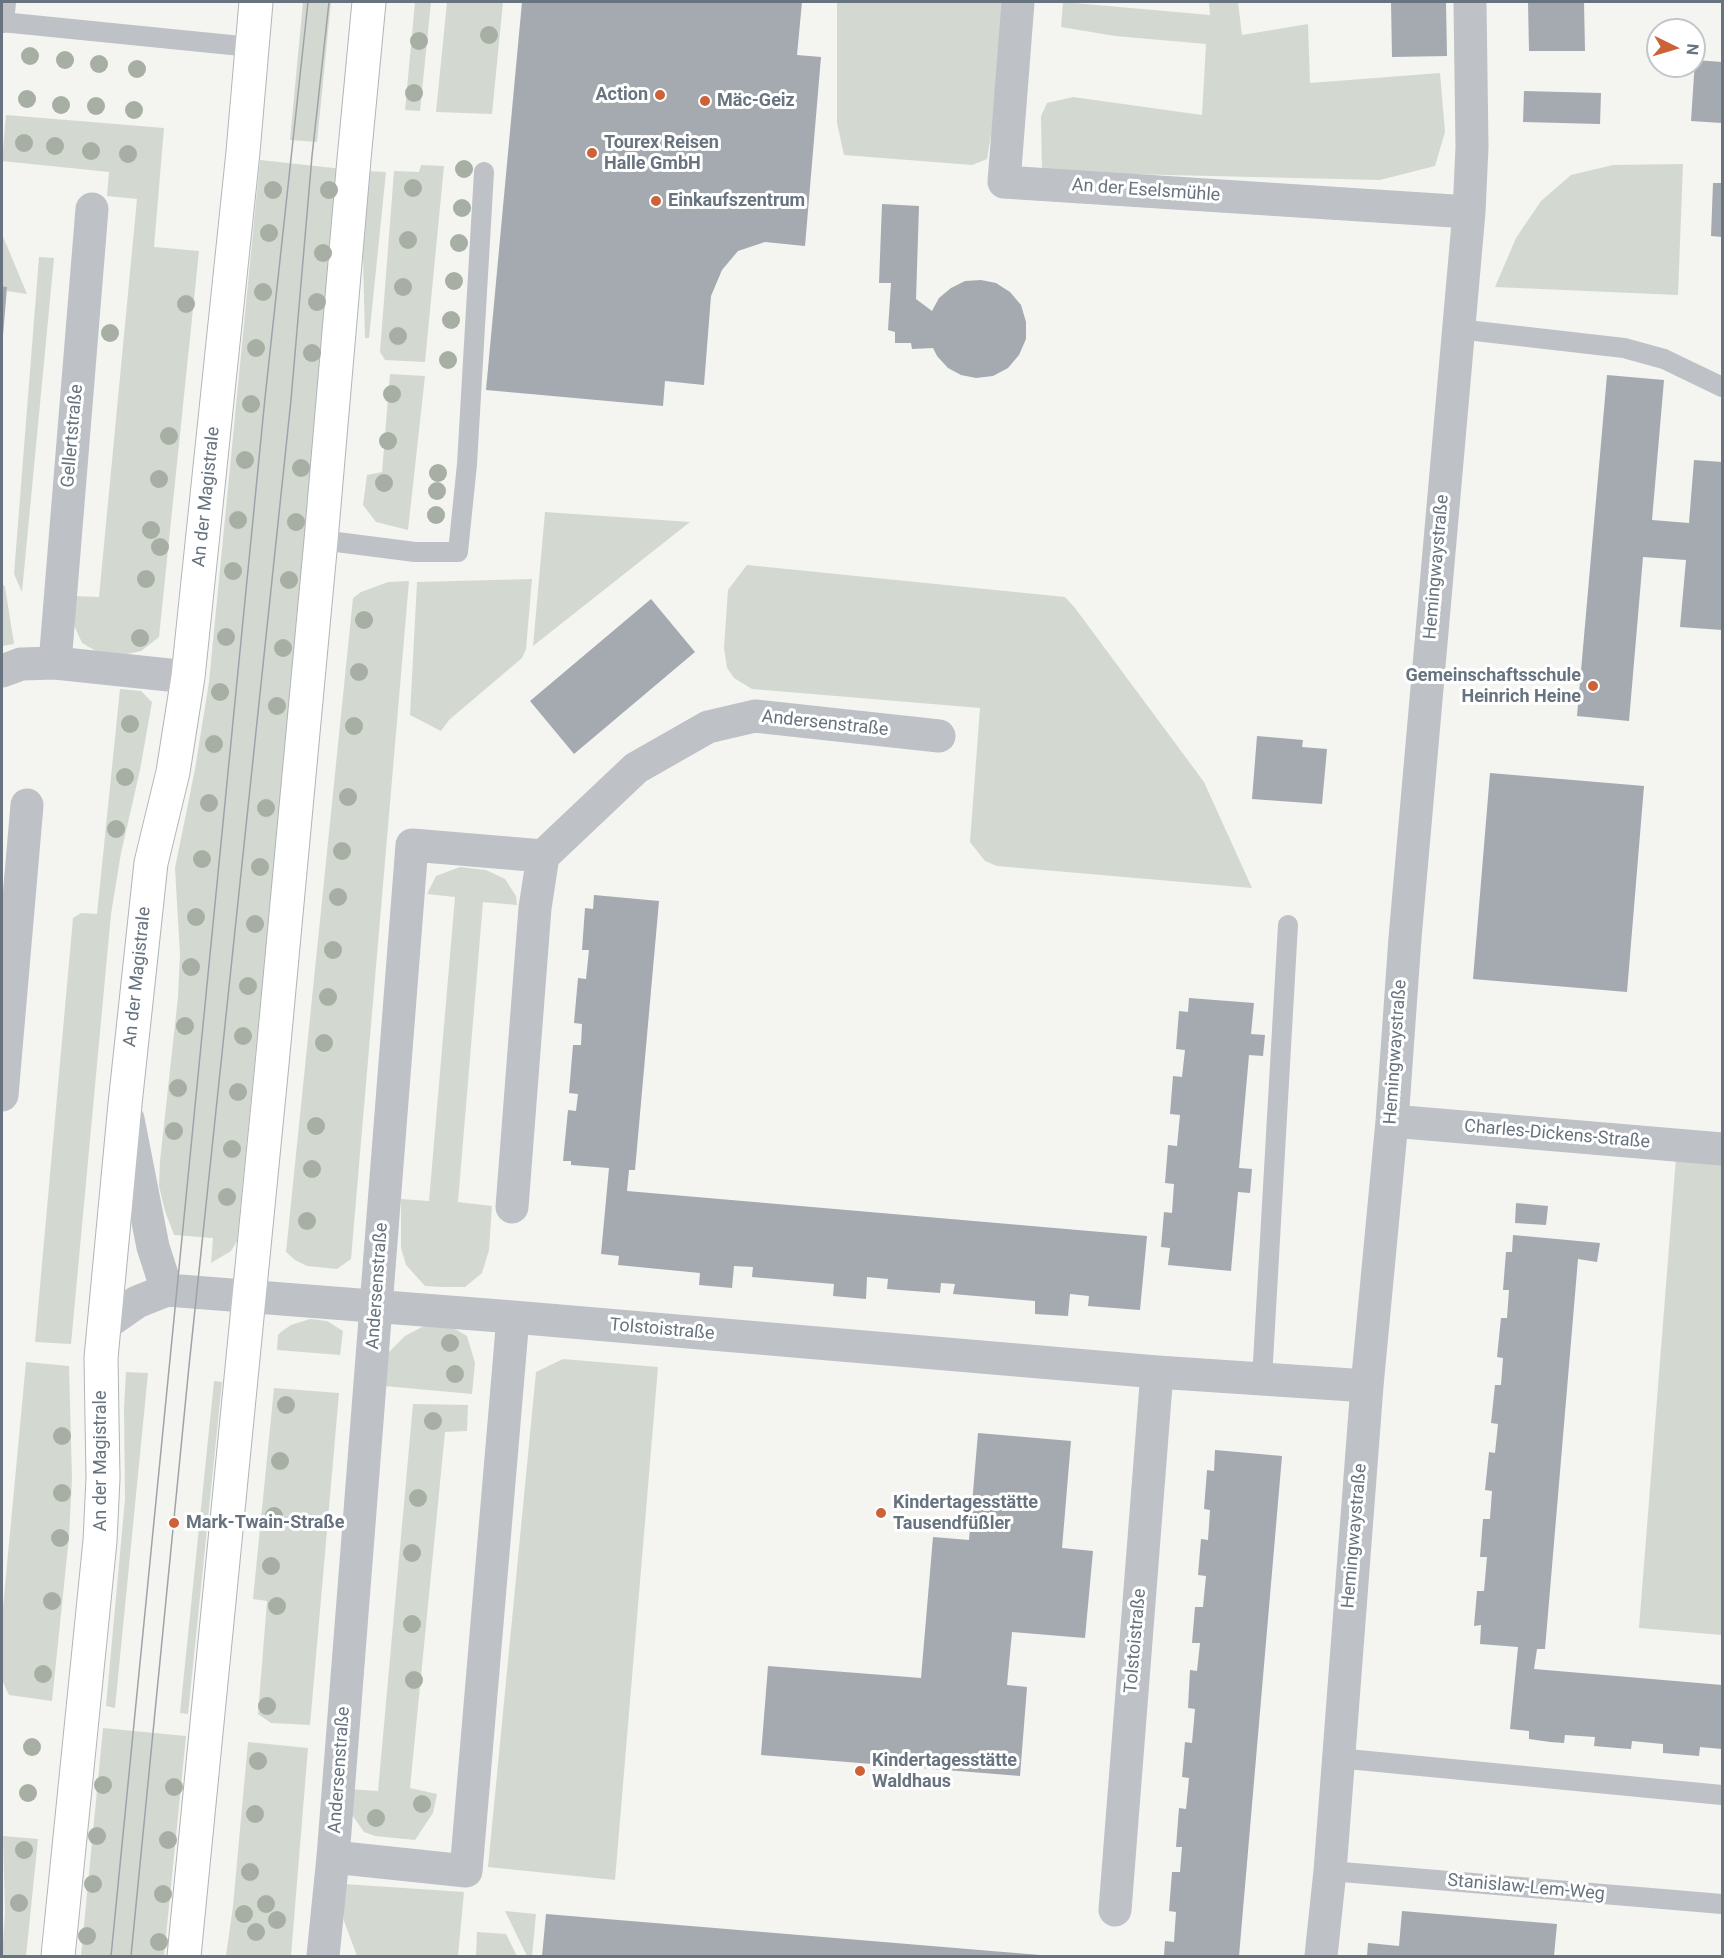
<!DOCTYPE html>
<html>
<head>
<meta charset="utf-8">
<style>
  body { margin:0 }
  #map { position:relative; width:1724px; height:1958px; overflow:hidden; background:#f4f4f1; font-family:Roboto,sans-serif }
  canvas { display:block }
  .frame { position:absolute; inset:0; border:3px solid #67737f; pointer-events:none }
  .north { position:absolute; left:1646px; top:18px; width:60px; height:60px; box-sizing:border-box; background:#fff; border:2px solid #c2c7cc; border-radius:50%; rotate:95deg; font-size:16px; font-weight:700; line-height:24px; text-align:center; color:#67737f }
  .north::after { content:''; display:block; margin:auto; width:21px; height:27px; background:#cd6238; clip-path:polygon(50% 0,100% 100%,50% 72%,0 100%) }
</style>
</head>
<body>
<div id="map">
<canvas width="1724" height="1958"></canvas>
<div class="frame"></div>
<div class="north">N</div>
</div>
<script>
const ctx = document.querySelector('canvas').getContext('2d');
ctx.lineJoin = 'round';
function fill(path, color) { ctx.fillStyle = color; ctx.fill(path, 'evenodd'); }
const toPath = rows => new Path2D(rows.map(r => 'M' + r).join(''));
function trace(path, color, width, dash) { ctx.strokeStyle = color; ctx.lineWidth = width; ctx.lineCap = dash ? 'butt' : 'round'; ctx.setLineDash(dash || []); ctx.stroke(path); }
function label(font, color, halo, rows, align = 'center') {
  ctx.font = font + ' Roboto,sans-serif'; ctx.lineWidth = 6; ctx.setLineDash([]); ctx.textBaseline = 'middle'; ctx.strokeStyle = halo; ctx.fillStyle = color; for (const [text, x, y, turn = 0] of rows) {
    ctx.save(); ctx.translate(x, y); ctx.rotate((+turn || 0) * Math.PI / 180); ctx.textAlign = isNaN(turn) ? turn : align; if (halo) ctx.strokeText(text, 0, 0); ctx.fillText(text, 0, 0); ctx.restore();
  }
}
fill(toPath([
  [303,2,331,2,317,142,290,140],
  [415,2,431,2,420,111,405,110],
  [447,2,503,2,492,114,436,112],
  [837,2,1002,2,992,129,987,159,972,165,844,155,837,123],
  [1063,2,1210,15,1209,2,1238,2,1242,35,1308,24,1310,83,1440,73,1445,132,1435,166,1380,180,1042,172,1041,116,1047,103,1073,97,1202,115,1206,44,1115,36,1061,27],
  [6,115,164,128,154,247,199,251,159,637,141,651,127,654,96,651,82,643,70,616,72,596,99,597,137,199,107,196,109,172,2,161],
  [260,160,343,169,237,1241,231,1251,211,1263,213,1238,174,1235,165,1211,159,1186,160,1161,178,997,180,955,175,868,195,769,209,682],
  [1683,164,1678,295,1495,287,1516,238,1541,201,1571,175,1613,165],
  [421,165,444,166,425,362,385,360,380,352,394,171,419,172],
  [365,171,386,172,369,338,365,338,362,217],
  [2,234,27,294,7,291,7,287,2,286],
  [39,257,54,258,22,592,14,574],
  [390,374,425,376,408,530,376,522,363,505,367,475,382,472],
  [545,512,690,522,533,646],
  [747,565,1065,597,1075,608,1204,782,1252,888,997,866,985,861,970,842,980,708,752,689,734,678,727,668,724,648,728,590],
  [532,579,526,649,522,658,449,720,441,731,410,715,417,582],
  [409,581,351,1259,337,1269,307,1266,295,1260,286,1252,353,598,361,592,388,582],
  [2,583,5,587,14,644,2,646],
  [120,689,141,691,152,702,140,770,121,853,111,914,71,1344,35,1342,73,918,81,913,97,914],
  [460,867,486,870,505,879,516,896,517,905,483,902,458,1202,492,1206,489,1250,482,1273,465,1287,443,1287,425,1286,406,1265,401,1248,401,1199,429,1201,455,897,427,894,436,876],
  [1677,1145,1722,1149,1722,1635,1639,1628],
  [310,1319,327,1321,343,1331,340,1355,277,1350,278,1335,281,1332,291,1325],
  [448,1325,467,1336,475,1363,472,1394,384,1386,388,1353,405,1336,422,1327],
  [563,1359,658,1367,615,1880,488,1867,536,1372],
  [26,1362,69,1366,72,1478,69,1537,52,1701,9,1695,2,1680,2,1618],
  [126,1372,148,1373,115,1708,106,1706,125,1499,124,1408],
  [214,1381,222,1382,188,1714,180,1713],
  [274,1388,339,1393,310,1725,271,1723,258,1714,267,1601,253,1599],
  [413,1404,468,1405,467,1431,445,1432,410,1788,437,1794,433,1813,415,1840,375,1836,364,1832,350,1812,350,1789,378,1791],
  [103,1728,186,1736,164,1956,81,1956],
  [248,1742,308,1748,291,1956,226,1956,233,1906],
  [3,1836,38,1839,26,1956,2,1956,5,1912],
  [344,1884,464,1892,458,1956,357,1956,344,1921,340,1890],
  [505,1911,536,1914,532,1956,527,1956],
  [477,1932,506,1934,517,1956,476,1956]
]), '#d3d9d1');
fill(toPath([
  [522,2,802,2,797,55,821,57,805,246,765,242,738,251,722,270,711,296,704,385,665,381,663,406,486,390],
  [1391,2,1446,2,1447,56,1392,57],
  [1528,2,1584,2,1585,51,1529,51],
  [1695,60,1722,62,1722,123,1691,121],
  [1524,91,1601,93,1600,124,1523,122],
  [1713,183,1722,183,1722,237,1711,236],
  [882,204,919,206,916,299,932,311,939,298,951,288,965,281,981,280,996,283,1010,292,1021,305,1026,322,1026,339,1019,355,1008,368,993,376,976,378,961,375,948,368,937,356,933,348,912,349,911,343,895,343,895,332,888,330,891,283,879,283],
  [2,286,7,287,3,336,2,336],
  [1607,375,1664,380,1652,520,1689,523,1694,460,1722,462,1722,630,1680,627,1686,560,1643,557,1629,721,1577,716],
  [651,599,695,652,574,754,530,701],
  [1257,736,1303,740,1302,747,1327,749,1322,804,1252,799],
  [1490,773,1644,786,1627,992,1473,979],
  [594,895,659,901,635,1170,629,1170,627,1191,1147,1236,1140,1310,1088,1306,1089,1296,1070,1294,1068,1316,1035,1314,1035,1301,953,1294,955,1284,941,1283,940,1293,887,1289,888,1279,867,1277,866,1299,833,1296,834,1284,752,1277,753,1267,734,1266,732,1288,699,1285,700,1273,618,1265,619,1256,601,1254,609,1168,571,1165,571,1161,563,1161,568,1110,576,1111,578,1094,569,1093,573,1045,581,1045,582,1024,574,1023,578,978,586,979,589,950,582,950,585,908,593,909],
  [1189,998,1254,1003,1251,1034,1265,1035,1263,1056,1249,1055,1239,1168,1252,1169,1250,1193,1238,1192,1231,1271,1168,1265,1170,1248,1161,1247,1164,1212,1172,1213,1174,1184,1165,1183,1168,1145,1177,1146,1180,1115,1170,1114,1173,1076,1182,1077,1185,1050,1176,1049,1179,1011,1188,1012],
  [1516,1203,1548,1206,1546,1225,1515,1223],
  [1513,1235,1600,1243,1597,1262,1578,1259,1545,1649,1537,1649,1534,1669,1722,1685,1722,1749,1700,1747,1699,1756,1663,1753,1663,1744,1632,1741,1631,1749,1617,1748,1594,1746,1595,1737,1565,1735,1564,1743,1550,1742,1529,1739,1529,1731,1510,1729,1518,1647,1480,1644,1481,1625,1474,1626,1477,1591,1484,1591,1487,1557,1480,1557,1483,1519,1490,1519,1492,1491,1485,1490,1489,1452,1495,1453,1498,1424,1491,1423,1495,1385,1501,1385,1503,1358,1497,1357,1501,1318,1507,1318,1509,1290,1503,1290,1506,1252,1512,1252],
  [978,1433,1071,1441,1062,1548,1093,1551,1085,1638,1012,1632,1007,1685,1027,1687,1020,1776,761,1755,768,1666,921,1678,933,1537,969,1540],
  [1215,1450,1282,1456,1239,1956,1164,1956,1165,1941,1174,1942,1176,1912,1169,1911,1172,1872,1180,1872,1182,1847,1176,1847,1179,1808,1186,1809,1189,1778,1182,1777,1185,1742,1192,1743,1195,1709,1188,1708,1190,1670,1197,1671,1200,1643,1192,1643,1195,1607,1203,1607,1206,1576,1198,1575,1201,1539,1208,1540,1210,1510,1204,1509,1207,1470,1214,1471],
  [1402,1911,1557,1924,1554,1956,1367,1956,1368,1943,1399,1946],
  [546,1914,1040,1955,1040,1956,542,1956]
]), '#a4aab0');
const secondary = toPath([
  [58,1956,100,1541,103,1478,101,1358,125,1104,151,863,173,772,188,677,243,152,256,2],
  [184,1956,272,1064,321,540,354,159,369,2]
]);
trace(secondary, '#b1b5b9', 35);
trace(toPath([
  [2,22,251,47],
  [4,23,6,2],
  [1458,329,1624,348,1664,359,1722,387],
  [321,540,415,552,458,552,467,464,484,172],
  [1262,1379,1288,925],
  [1337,1758,1722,1795],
  [1330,1871,1722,1904]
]), '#bec1c5', 20);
trace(toPath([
  [1018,2,1004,182,1469,212],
  [55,663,92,209],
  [2,671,21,664,55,663,188,677],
  [2,1095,27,805],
  [128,1119,153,1247,167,1290],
  [1392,1121,1722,1149],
  [512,1207,535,908,543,856,636,768,708,727,755,716,939,736],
  [104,1325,137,1302,167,1290,513,1317,1157,1372,1367,1386],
  [333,1857,466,1871,513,1317],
  [1115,1910,1157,1372],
  [323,1956,333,1857,412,845,543,856],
  [1321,1956,1330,1871,1367,1386,1392,1121,1405,938,1469,212,1472,147,1470,2]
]), '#bec1c5', 33);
trace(secondary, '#fff', 33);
trace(toPath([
  [111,1956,265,398,308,2],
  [131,1956,189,1366,291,400,312,156,329,2]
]), '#9ea3a8', 1.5);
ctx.fillStyle = '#a7afa4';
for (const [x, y] of [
  [489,35],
  [419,41],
  [30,56],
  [65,60],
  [99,64],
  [137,69],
  [414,93],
  [27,99],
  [61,105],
  [96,106],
  [134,110],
  [24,143],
  [55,146],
  [91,151],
  [128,154],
  [464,169],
  [413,188],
  [273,190],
  [329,190],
  [462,208],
  [269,233],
  [408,240],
  [459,243],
  [323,253],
  [454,281],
  [403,287],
  [263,292],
  [317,302],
  [186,304],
  [451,320],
  [110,333],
  [398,336],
  [256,348],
  [312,353],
  [448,360],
  [392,394],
  [251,404],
  [169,436],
  [388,441],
  [245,460],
  [301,468],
  [438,473],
  [159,479],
  [384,483],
  [437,491],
  [436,515],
  [238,520],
  [296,522],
  [151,530],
  [160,547],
  [233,571],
  [146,579],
  [289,580],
  [364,620],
  [226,637],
  [140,638],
  [283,648],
  [359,672],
  [220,692],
  [277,706],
  [130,724],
  [354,726],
  [214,744],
  [125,777],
  [348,797],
  [209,803],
  [266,808],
  [116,829],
  [342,851],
  [202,859],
  [260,867],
  [338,897],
  [196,917],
  [255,924],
  [333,950],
  [191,967],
  [248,986],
  [328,997],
  [185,1026],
  [243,1036],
  [324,1043],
  [178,1088],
  [238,1092],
  [316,1126],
  [174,1131],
  [232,1149],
  [312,1169],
  [227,1197],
  [307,1221],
  [450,1343],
  [455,1374],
  [286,1405],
  [433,1421],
  [62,1436],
  [280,1461],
  [62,1493],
  [418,1498],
  [274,1516],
  [60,1538],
  [412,1553],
  [271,1566],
  [52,1601],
  [277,1606],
  [412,1624],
  [43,1674],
  [414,1680],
  [267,1706],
  [32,1747],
  [258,1761],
  [103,1785],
  [174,1787],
  [28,1793],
  [422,1804],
  [255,1814],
  [376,1818],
  [97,1836],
  [168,1840],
  [24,1850],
  [250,1872],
  [93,1884],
  [163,1894],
  [19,1903],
  [266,1904],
  [244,1914],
  [277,1920],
  [256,1932],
  [87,1936],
  [159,1942]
]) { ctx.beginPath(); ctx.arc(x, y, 9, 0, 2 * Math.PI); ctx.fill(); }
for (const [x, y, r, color] of [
  [660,95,6,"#cd6238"],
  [705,101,6,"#cd6238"],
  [592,153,6,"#cd6238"],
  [656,201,6,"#cd6238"],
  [1593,686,6,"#cd6238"],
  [881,1513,6,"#cd6238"],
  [174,1523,6,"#cd6238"],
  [860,1771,6,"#cd6238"]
]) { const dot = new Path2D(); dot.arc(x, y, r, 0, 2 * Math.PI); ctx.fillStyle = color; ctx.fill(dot); trace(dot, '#fff', 2); }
label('bold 18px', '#67737f', '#fff', [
  ["Action",648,95,"right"],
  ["Mäc-Geiz",717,101],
  ["Tourex Reisen",604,143],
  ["Halle GmbH",604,164],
  ["Einkaufszentrum",668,201],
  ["Gemeinschaftsschule",1581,676,"right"],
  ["Heinrich Heine",1581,697,"right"],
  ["Kindertagesstätte",893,1503],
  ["Tausendfüßler",893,1524],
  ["Mark-Twain-Straße",186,1523],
  ["Kindertagesstätte",872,1761],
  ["Waldhaus",872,1782]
], 'left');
label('18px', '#67737f', '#fff', [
  ["An der Eselsmühle",1146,191,4],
  ["Gellertstraße",73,436,-85],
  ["An der Magistrale",207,497,-84],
  ["Hemingwaystraße",1437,567,-85],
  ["Andersenstraße",825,724,6],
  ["An der Magistrale",138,977,-84],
  ["Hemingwaystraße",1396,1052,-86],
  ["Charles-Dickens-Straße",1557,1135,5],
  ["Andersenstraße",378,1286,-86],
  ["Tolstoistraße",662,1330,5],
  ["An der Magistrale",101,1461,-90],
  ["Hemingwaystraße",1355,1536,-85],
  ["Tolstoistraße",1136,1641,-85],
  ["Andersenstraße",340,1770,-86],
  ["Stanislaw-Lem-Weg",1526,1888,5]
]);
</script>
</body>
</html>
